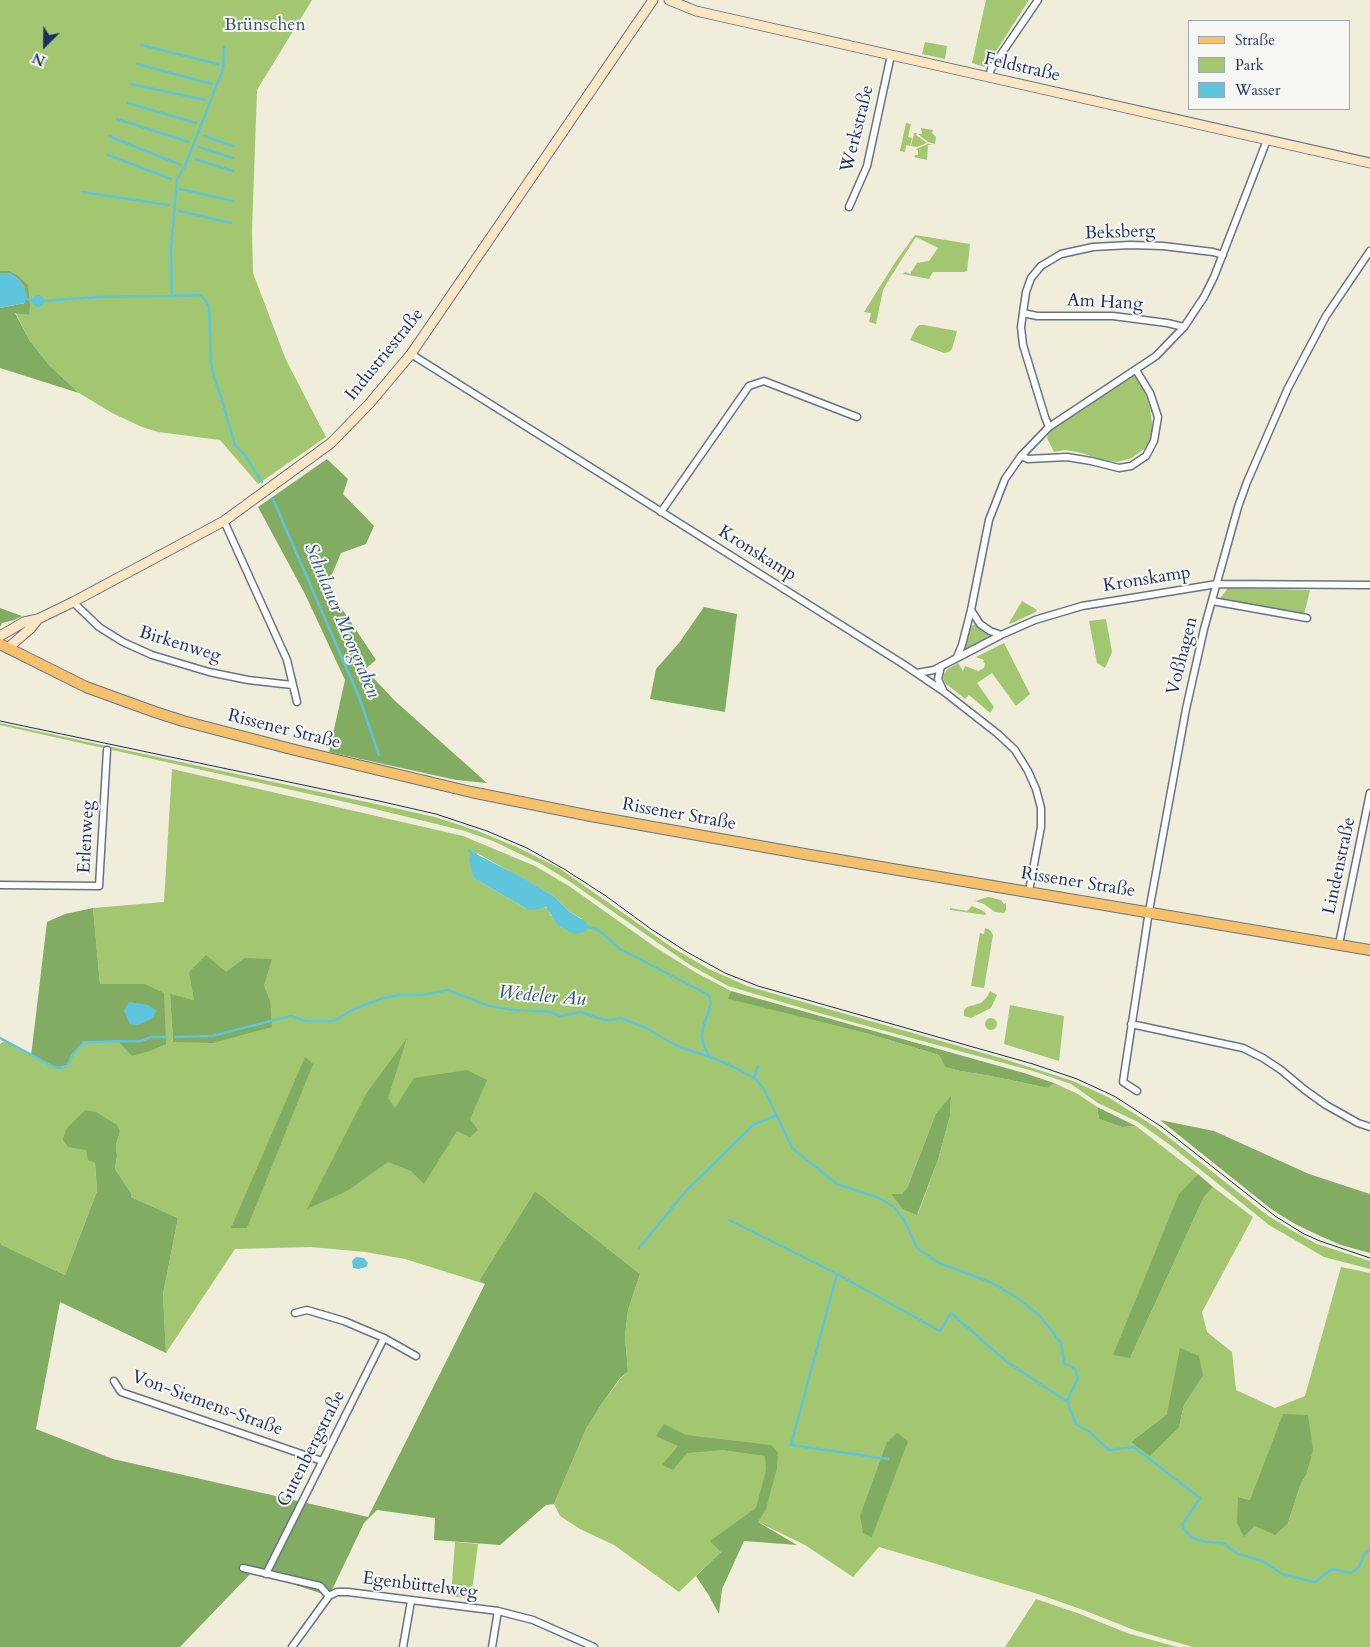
<!DOCTYPE html>
<html>
<head>
<meta charset="utf-8">
<style>
  body { margin:0 }
  #map { position:relative; width:1370px; height:1647px; overflow:hidden; background:#f0eddb; font-family:Cardo,serif }
  canvas { display:block }
  .legend { position:absolute; left:1188px; top:20px; width:162px; height:90px; box-sizing:border-box; background:#f6f6f2; border:1px solid #9ea6b7; margin:0; padding:6px 9px; list-style:none; font-size:15px; color:#1b2f5e }
  .legend li { display:flex; align-items:center; gap:10px; height:25px }
  .legend b { width:25px; border:1px solid #9ea6b7 }
  .north { position:absolute; left:20px; top:20px; width:50px; height:50px; -webkit-text-stroke:4px #f6f6f2; paint-order:stroke; rotate:203deg; font-size:14px; font-weight:700; line-height:20px; text-align:center; color:#1b2f5e }
  .north::after { content:''; display:block; margin:auto; width:18px; height:22px; background:#1b2f5e; clip-path:polygon(50% 0,100% 100%,50% 72%,0 100%) }
</style>
</head>
<body>
<div id="map">
<canvas width="1370" height="1647"></canvas>
<ul class="legend">
<li><b style="height:6px;background:#f5c16b"></b>Straße</li>
<li><b style="height:14px;background:#a3c770"></b>Park</li>
<li><b style="height:14px;background:#5fc5dc"></b>Wasser</li>
</ul>
<div class="north">N</div>
</div>
<script>
const ctx = document.querySelector('canvas').getContext('2d');
ctx.lineJoin = 'round';
function fill(path, color) { ctx.fillStyle = color; ctx.fill(path, 'evenodd'); }
const toPath = rows => new Path2D(rows.map(r => 'M' + r).join(''));
function trace(path, color, width, dash) { ctx.strokeStyle = color; ctx.lineWidth = width; ctx.lineCap = dash ? 'butt' : 'round'; ctx.setLineDash(dash || []); ctx.stroke(path); }
function label(font, color, halo, rows, align = 'center') {
  ctx.font = font + ' Cardo,serif'; ctx.lineWidth = 4; ctx.setLineDash([]); ctx.textBaseline = 'middle'; ctx.strokeStyle = halo; ctx.fillStyle = color; for (const [text, x, y, turn = 0] of rows) {
    ctx.save(); ctx.translate(x, y); ctx.rotate((+turn || 0) * Math.PI / 180); ctx.textAlign = isNaN(turn) ? turn : align; if (halo) ctx.strokeText(text, 0, 0); ctx.fillText(text, 0, 0); ctx.restore();
  }
}
fill(toPath([
  [0,0,312,0,257,90,252,230,253,273,286,360,326,437,258,484,220,440,158,432,142,427,112,413,79,393,49,365,30,341,15,312,29,315,9,271,0,271],
  [986,0,1029,0,989,62,984,67,972,63],
  [925,42,947,46,945,59,922,54],
  [906,123,911,124,908,137,912,138,910,146,906,145,905,152,900,151],
  [921,128,933,130,932,133,936,137,935,144,928,142,918,134,922,134],
  [914,133,917,133,916,135,927,143,917,147,911,146],
  [928,144,934,145,928,145,927,160,914,157,915,155,918,155,918,150,916,149],
  [915,235,970,244,967,271,964,272,933,272,929,279,903,274,905,272,910,274,917,263,929,261,938,248,916,237,888,281,883,290,876,324,869,322,871,313,864,312,896,261],
  [919,325,924,325,957,331,952,349,949,352,944,353,910,340,916,328],
  [1135,375,1144,390,1150,408,1153,431,1147,447,1132,458,1118,462,1102,460,1082,453,1065,450,1054,452,1047,438,1049,432],
  [1228,588,1310,590,1304,615,1218,601],
  [1022,601,1037,610,1036,612,1010,624,1009,623],
  [1106,619,1112,652,1105,668,1097,663,1089,621],
  [976,624,988,633,989,638,965,650,971,626],
  [1004,643,1030,694,1016,706,992,673,977,683,994,707,990,713,969,695,965,699,945,683,943,678,944,673,948,669,958,663,963,671,965,666,978,671,984,668,985,663,983,662,984,660,976,657],
  [0,723,399,809,435,817,478,831,517,847,559,868,673,948,709,969,747,986,1001,1058,1073,1081,1108,1097,1157,1128,1267,1215,1293,1231,1317,1244,1370,1261,1370,1269,1324,1257,1269,1225,1170,1145,1138,1122,1098,1103,1071,1084,1033,1071,819,1013,728,986,690,965,569,881,543,865,493,841,465,831,350,803,0,725],
  [172,769,463,836,535,866,569,886,655,947,695,972,731,991,729,999,869,1034,939,1055,945,1067,960,1071,991,1076,1048,1088,1054,1083,1078,1094,1097,1107,1099,1119,1122,1127,1136,1126,1198,1174,1190,1184,1130,1358,1204,1197,1213,1187,1253,1217,1202,1312,1207,1332,1232,1352,1236,1390,1275,1408,1305,1396,1341,1267,1370,1273,1370,1647,1193,1647,1134,1630,1086,1611,1038,1594,879,1547,853,1577,805,1545,758,1522,721,1552,679,1592,614,1545,580,1529,560,1516,554,1504,586,1429,601,1405,621,1378,628,1372,625,1336,628,1310,640,1274,535,1191,479,1281,485,1284,405,1259,365,1252,311,1247,235,1249,166,1353,163,1294,178,1218,131,1197,131,1193,115,1169,117,1156,116,1145,120,1132,85,1110,76,1120,86,1150,95,1163,97,1191,65,1275,2,1245,0,1242,0,1044,4,1041,54,1067,59,1068,69,1064,73,1054,84,1042,118,1041,144,984,100,984,93,908,164,902],
  [477,853,543,890,555,897,569,911,582,919,551,916,548,909,544,907,527,909,477,880],
  [244,958,264,985,270,1000,173,1042,170,995,194,1000],
  [951,1097,950,1116,938,1160,918,1214,892,1194,902,1194,908,1186,936,1113],
  [1203,1376,1184,1405,1179,1427,1131,1442,1167,1414],
  [1306,1475,1300,1486,1288,1523,1255,1526,1245,1536,1238,1497,1250,1500],
  [988,897,1001,900,1004,904,1006,903,1006,910,1004,913,995,912,984,904,975,901],
  [972,906,981,910,985,912,986,915,950,910,950,908,967,911],
  [985,928,990,930,993,935,984,988,971,986,980,933,984,934],
  [990,991,997,995,991,1008,971,1018,964,1016,964,1010,967,1007,981,1003,987,997],
  [1010,1005,1064,1016,1059,1061,1004,1044],
  '985 1024a6 6 0 1 1 12 0a6 6 0 1 1-12 0Z',
  [455,1542,478,1544,471,1599,451,1596],
  [1036,1599,1080,1614,1127,1633,1177,1647,1005,1647]
]), '#a3c770');
fill(toPath([
  [0,271,9,271,17,275,28,285,30,306,29,315,15,313,30,341,49,365,79,393,0,368,0,308,25,303,25,287,22,283,15,276,0,273],
  [327,459,348,479,343,494,374,526,366,544,341,553,327,586,376,660,365,669,394,700,487,783,456,780,329,752,345,680,305,594,258,507],
  [704,607,737,614,725,712,650,699,656,669,679,643],
  [0,608,22,616,14,620,2,623,0,627],
  [93,908,100,984,145,984,164,993,166,1044,150,1051,132,1056,118,1041,86,1042,82,1044,73,1054,67,1066,59,1068,54,1067,31,1056,47,922,65,914],
  [206,955,226,972,244,958,272,959,264,985,270,1000,272,1027,213,1043,173,1042,170,994,194,1000,189,972],
  [731,991,1024,1073,1054,1083,1048,1088,991,1076,960,1071,945,1067,939,1055,869,1034,728,999],
  [407,1038,388,1098,395,1108,414,1078,467,1070,487,1080,470,1119,478,1130,470,1137,457,1131,424,1184,411,1171,388,1162,347,1191,307,1209,366,1094],
  [305,1057,313,1064,247,1228,231,1228],
  [951,1096,950,1116,938,1160,917,1215,903,1209,891,1194,902,1194,908,1186,936,1113],
  [1097,1107,1136,1126,1122,1127,1099,1119],
  [85,1110,96,1112,117,1125,120,1132,116,1145,117,1156,115,1169,131,1193,131,1197,178,1218,163,1294,166,1353,60,1302,36,1429,113,1459,368,1517,485,1284,479,1281,535,1191,640,1274,628,1310,625,1336,628,1372,620,1378,601,1405,586,1429,554,1504,546,1505,500,1545,434,1540,435,1518,377,1510,364,1523,329,1596,253,1571,180,1647,0,1647,0,1242,2,1245,65,1275,97,1191,95,1163,88,1160,86,1150,68,1147,63,1140,66,1129],
  [1160,1120,1214,1131,1309,1174,1370,1194,1370,1253,1341,1245,1320,1236,1295,1224,1271,1209],
  [1198,1174,1213,1187,1204,1197,1130,1358,1113,1355,1179,1194],
  [1180,1348,1199,1356,1203,1376,1184,1405,1179,1427,1150,1456,1131,1442,1167,1414],
  [1283,1414,1308,1415,1313,1450,1306,1475,1300,1486,1288,1523,1275,1535,1255,1526,1244,1537,1237,1523,1238,1497,1250,1500],
  [664,1424,686,1435,771,1445,778,1453,777,1468,766,1509,758,1522,797,1545,744,1541,722,1589,719,1614,708,1594,696,1576,721,1552,710,1541,756,1508,766,1470,765,1456,723,1450,687,1453,673,1470,662,1465,678,1446,656,1436],
  [897,1433,908,1441,872,1537,863,1533,860,1516,887,1442]
]), '#82ac62');
fill(toPath([
  [0,273,11,273,20,280,25,289,27,297,25,303,0,308],
  '32 301a6 6 0 1 1 12 0a6 6 0 1 1-12 0Z',
  [474,853,521,877,555,897,569,911,587,923,588,925,586,931,584,932,576,934,570,932,557,924,546,907,534,910,527,909,477,880,473,876,469,859,470,856],
  [129,1002,148,1005,157,1011,151,1019,138,1025,130,1024,124,1011],
  [356,1257,364,1258,368,1263,366,1267,358,1269,353,1268,352,1261]
]), '#5fc5dc');
trace(toPath([
  [141,45,218,64],
  [224,47,223,69,185,166,177,179,171,249,172,296,201,295,209,306,211,362,214,377,222,400,235,445,244,454,262,482],
  [137,64,212,84],
  [131,84,205,100],
  [128,103,196,123],
  [117,119,189,142],
  [109,136,181,165],
  [204,136,233,146],
  [199,147,233,158],
  [108,155,171,179],
  [195,159,233,171],
  [180,189,233,201],
  [82,192,168,205],
  [179,211,231,223],
  [24,298,35,301],
  [41,301,98,297,172,296],
  [273,499,359,697,379,755],
  [469,850,472,854],
  [587,927,596,929,602,933,620,949,707,994,710,998,711,1004,703,1027,702,1037,704,1047,709,1055],
  [176,1037,212,1036,291,1016,306,1021,334,1021,352,1010,380,999,398,995,422,995,448,990,489,1006,514,1010,551,1012,560,1016,581,1012,604,1020,613,1020,621,1018,646,1028,677,1046,710,1057,732,1066,756,1079,765,1091,792,1148,837,1184,879,1198,894,1207,904,1220,918,1249,939,1263,990,1282,1016,1297,1039,1315,1061,1343,1064,1363,1075,1369,1078,1378,1067,1401,1076,1424,1091,1433,1109,1450,1134,1447,1200,1498,1182,1525,1190,1537,1206,1542,1223,1543,1238,1554,1263,1561,1282,1574,1315,1582,1332,1569,1351,1573,1359,1567,1364,1555,1370,1549],
  [0,1038,54,1067,59,1068,67,1066,73,1054,84,1042,141,1041,151,1037,166,1037],
  [754,1078,758,1066],
  [729,1220,837,1274,940,1331,951,1313,1007,1362,1066,1401],
  [639,1248,686,1191,753,1125,777,1115],
  [837,1274,791,1445,888,1459]
]), '#5fc5dc', 2.5);
const street = toPath([
  [989,77,991,69,1038,0],
  [849,207,867,166,891,55],
  [1023,313,1037,316,1113,316,1167,323,1184,327],
  [411,354,903,664,943,691,998,734,1015,750,1028,771,1036,789,1041,808,1041,827,1029,891],
  [1049,427,1045,417,1023,345,1021,327,1026,292,1031,278,1041,266,1061,254,1093,247,1130,245,1163,246,1213,252,1223,255],
  [1021,456,1028,459,1067,457,1091,461,1119,468,1131,466,1146,456,1154,441,1158,417,1150,393,1136,370],
  [661,512,749,386,764,381,857,417],
  [224,521,287,660,297,702],
  [1212,601,1307,618],
  [73,602,99,627,123,642,152,655,209,672,248,680,292,685],
  [971,610,980,624,990,631,1001,635],
  [957,657,962,645,971,610,989,520,1005,479,1021,456,1049,427,1156,356,1184,327,1204,297,1214,277,1267,140],
  [941,666,938,679,943,690],
  [917,673,934,670,1001,635,1035,620,1082,606,1217,584,1370,585],
  [0,885,99,886,107,750],
  [1339,944,1370,793],
  [1131,1024,1243,1048,1263,1058,1281,1070,1305,1090,1326,1105,1358,1123,1370,1127],
  [1137,1091,1123,1082,1149,911,1180,742,1186,709,1204,629,1238,507,1247,482,1288,388,1326,316,1370,251],
  [384,1338,416,1356],
  [114,1381,121,1392,322,1461],
  [243,1568,320,1586,329,1596],
  [266,1574,384,1338,344,1321,307,1310,295,1313],
  [292,1647,329,1596,337,1592,348,1592,498,1611,533,1620,594,1647],
  [403,1647,411,1601],
  [492,1647,498,1611]
]);
const secondary = toPath([
  [669,0,696,11,1370,163],
  [0,636,24,622,38,619,73,602,224,521,331,443,369,404,411,354,653,0],
  [8,648,31,628,38,619]
]);
const primary = toPath([
  [0,644,86,687,155,712,183,721,295,750,471,792,591,816,810,855,1370,950]
]);
trace(street, '#66728a', 9);
trace(secondary, '#66728a', 11);
trace(primary, '#66728a', 12);
trace(street, '#fff', 6);
trace(secondary, '#fbe6c4', 9);
trace(primary, '#f5c16b', 10);
trace(toPath([
  [0,721,379,801,436,814,487,831,527,848,564,869,606,896,651,929,687,952,725,973,758,986,1033,1064,1077,1079,1114,1096,1162,1127,1275,1216,1304,1234,1320,1241,1370,1258]
]), '#1b2f5e', 1);
label('18px', '#3d5562', '#f6f6f2', [
  ["Brünschen",265,26]
]);
label('18px', '#1b2f5e', '#f6f6f2', [
  ["Feldstraße",1022,68,13],
  ["Werkstraße",858,129,-76],
  ["Beksberg",1120,233,-2],
  ["Am Hang",1105,303,3],
  ["Industriestraße",385,355,-51],
  ["Kronskamp",757,554,32],
  ["Kronskamp",1147,580,-9],
  ["Birkenweg",180,645,17],
  ["Voßhagen",1183,656,-76],
  ["Rissener Straße",284,730,14],
  ["Rissener Straße",679,815,10],
  ["Erlenweg",87,837,-87],
  ["Lindenstraße",1340,866,-78],
  ["Rissener Straße",1078,883,9],
  ["Von-Siemens-Straße",207,1404,20],
  ["Gutenbergstraße",312,1449,-63],
  ["Egenbüttelweg",420,1586,7]
]);
label('italic 19px', '#2c547e', '#f6f6f2', [
  ["Schulauer Moorgraben",341,621,67],
  ["Wedeler Au",542,997,5]
]);
</script>
</body>
</html>
